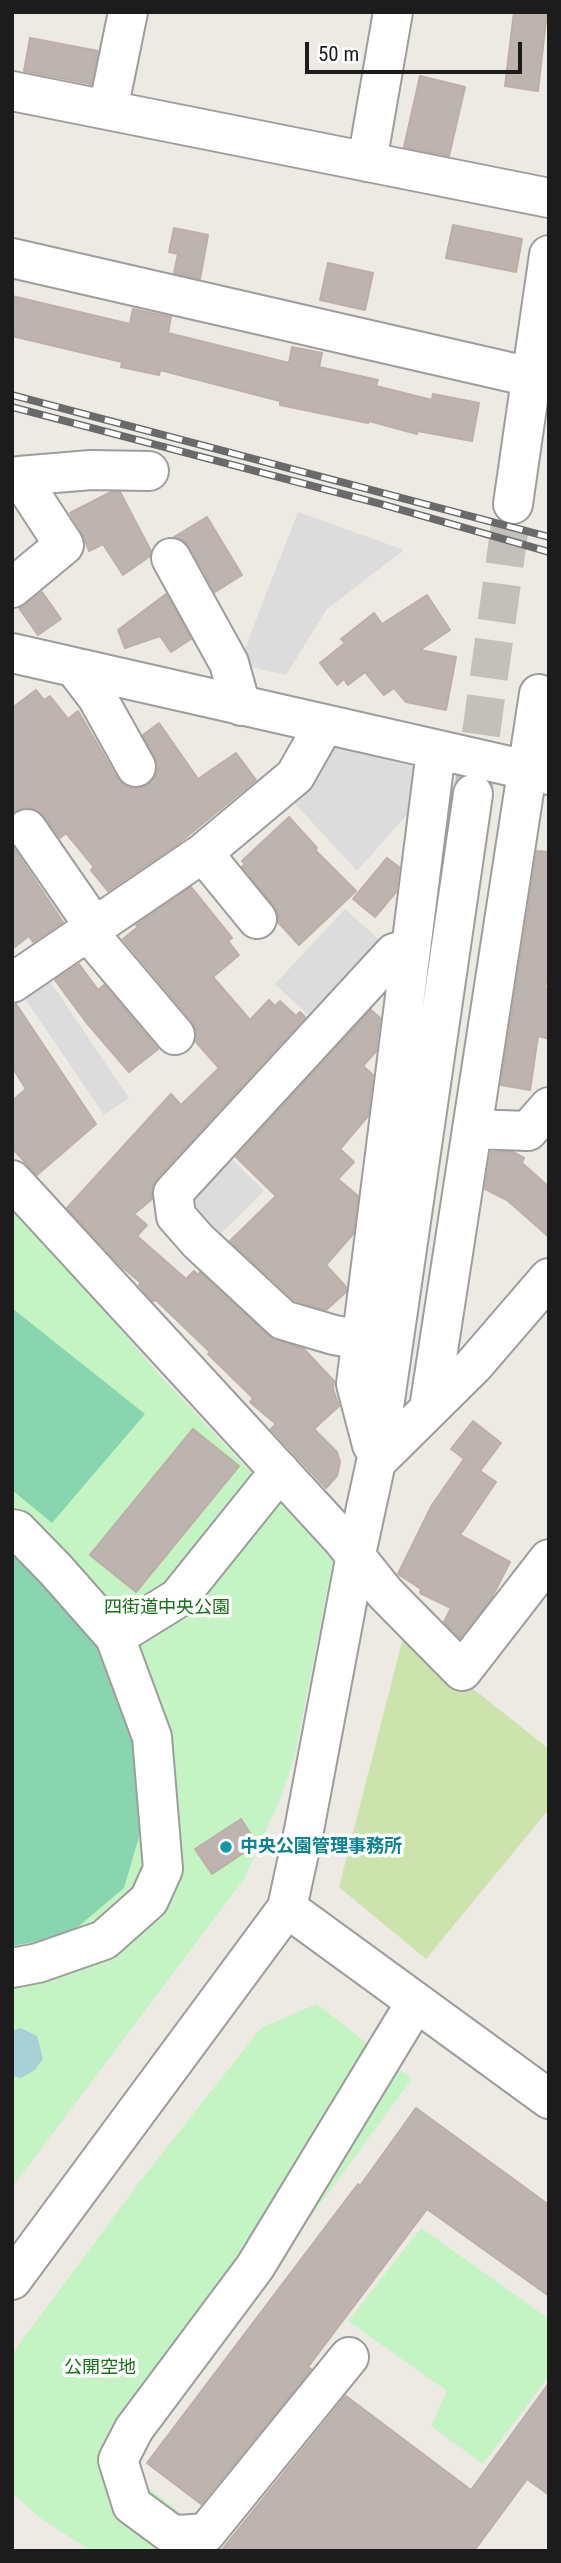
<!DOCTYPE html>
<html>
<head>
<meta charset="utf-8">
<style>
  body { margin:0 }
  #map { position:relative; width:561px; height:2563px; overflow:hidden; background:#ede9e3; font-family:"Roboto Condensed",sans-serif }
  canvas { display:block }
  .frame { position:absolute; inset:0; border:14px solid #1c1c1c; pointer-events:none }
  .scale { position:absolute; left:305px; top:42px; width:217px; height:32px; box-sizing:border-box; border:4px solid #1c1c1c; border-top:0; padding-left:9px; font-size:21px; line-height:24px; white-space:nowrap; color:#1c1c1c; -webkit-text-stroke:5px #fff; paint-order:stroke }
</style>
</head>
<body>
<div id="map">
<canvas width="561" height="2563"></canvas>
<div class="frame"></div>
<div class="scale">50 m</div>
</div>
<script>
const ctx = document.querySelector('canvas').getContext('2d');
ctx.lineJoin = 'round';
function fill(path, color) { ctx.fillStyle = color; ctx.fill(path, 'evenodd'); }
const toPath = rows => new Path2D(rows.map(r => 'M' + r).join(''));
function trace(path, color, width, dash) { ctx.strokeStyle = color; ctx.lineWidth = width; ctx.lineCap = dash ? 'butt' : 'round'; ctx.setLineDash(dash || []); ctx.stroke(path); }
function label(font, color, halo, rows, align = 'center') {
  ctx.font = font + ' "Roboto Condensed","Noto Sans JP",sans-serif'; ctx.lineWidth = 7; ctx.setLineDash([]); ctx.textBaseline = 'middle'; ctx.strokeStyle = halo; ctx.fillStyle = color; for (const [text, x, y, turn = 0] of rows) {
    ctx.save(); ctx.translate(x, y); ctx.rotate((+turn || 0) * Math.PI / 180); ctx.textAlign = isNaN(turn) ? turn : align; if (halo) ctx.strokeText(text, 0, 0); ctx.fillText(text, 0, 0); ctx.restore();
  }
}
fill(toPath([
  [404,1634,549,1749,549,1809,426,1959,339,1887]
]), '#cce3ad');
fill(toPath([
  [12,1203,164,1380,333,1560,295,1755,281,1797,244,1879,12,2187],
  [317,2004,412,2079,133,2458,141,2482,193,2523,197,2551,91,2551,43,2520,12,2493,12,2354,138,2184,261,2028],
  [421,2228,549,2319,549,2376,483,2464,431,2426,447,2391,348,2321]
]), '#c4f4c3');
fill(toPath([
  [12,1308,145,1414,52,1523,12,1490],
  [12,1556,40,1569,121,1668,142,1762,141,1830,124,1888,67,1936,12,1946]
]), '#88d5b0');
fill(toPath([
  [298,512,404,550,327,609,286,675,239,664],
  [330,745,421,769,419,801,357,871,290,798],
  [345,909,386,946,316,1022,275,984],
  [45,974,129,1098,104,1115,20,991],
  [225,1152,264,1191,214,1240,185,1211]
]), '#dcdcdc');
fill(toPath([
  [21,2028,37,2036,43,2059,35,2070,21,2078,12,2076,12,2031]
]), '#a7d0d7');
const building = toPath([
  [514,12,547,12,538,91,505,86,514,12],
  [30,38,98,51,91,84,24,71,30,38],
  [420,76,465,87,449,156,404,147,420,76],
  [453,225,522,239,516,272,446,258,453,225],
  [174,228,208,235,200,279,174,273,178,254,169,252,174,228],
  [328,263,373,273,365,310,320,300,328,263],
  [12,296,130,324,133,309,171,317,168,333,289,363,292,347,322,353,319,367,378,380,376,386,432,400,433,394,479,403,472,441,418,431,417,434,369,421,368,423,280,405,280,401,160,370,159,375,121,367,122,362,12,336,12,296],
  [111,492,120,492,151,551,150,556,123,575,103,544,89,551,82,533,70,513,111,492],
  [207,517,242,575,215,592,190,547,183,540,174,537,207,517],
  [42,592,61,619,38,635,19,608,42,592],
  [166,594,191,639,171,652,160,636,125,648,118,630,166,594],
  [427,595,450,630,420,650,456,657,446,710,406,702,394,688,384,695,365,672,348,685,344,679,337,685,320,663,345,643,341,639,374,613,382,624,427,595],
  [36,690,44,700,50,696,68,719,78,711,117,778,125,786,135,789,146,786,155,778,158,768,155,757,143,735,159,723,198,779,236,753,256,780,179,843,108,891,91,870,94,867,66,833,60,838,45,817,36,809,25,807,12,814,12,708,36,690],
  [289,817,317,848,315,850,356,891,299,945,278,922,278,915,274,906,242,867,245,864,242,861,289,817],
  [12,846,63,922,33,942,29,936,12,949,12,846],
  [537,851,549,852,549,966,545,989,549,990,549,1039,538,1036,530,1090,501,1085,537,851],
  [387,858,399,867,396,892,375,917,353,899,387,858],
  [191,887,232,938,228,941,239,955,213,977,250,1020,269,1000,275,1006,280,1001,296,1016,300,1012,305,1017,157,1178,152,1187,152,1199,134,1214,147,1225,137,1236,186,1279,194,1271,198,1275,200,1272,269,1336,304,1349,334,1381,333,1389,339,1406,314,1429,337,1452,340,1462,337,1476,326,1488,271,1429,276,1424,250,1402,253,1398,208,1354,210,1352,156,1300,153,1301,139,1285,141,1283,121,1266,67,1208,171,1094,181,1105,219,1068,196,1042,197,1032,192,1021,123,939,138,927,136,925,191,887],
  [79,964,98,990,104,985,158,1049,129,1072,86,1022,55,980,79,964],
  [16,1004,96,1124,37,1175,12,1148,12,1101,26,1089,12,1067,12,1005,16,1004],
  [371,1010,380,1018,376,1051,363,1066,373,1075,368,1116,340,1149,354,1162,338,1179,358,1196,353,1234,326,1265,346,1287,346,1292,326,1310,294,1300,230,1241,276,1196,236,1157,371,1010],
  [491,1152,513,1152,524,1158,522,1163,549,1187,549,1237,507,1200,485,1189,491,1152],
  [473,1421,501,1443,480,1471,496,1482,460,1535,510,1562,492,1597,460,1638,444,1622,451,1608,420,1593,421,1589,398,1574,432,1505,464,1459,467,1461,451,1449,473,1421],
  [193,1429,239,1466,136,1592,90,1555,193,1429],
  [241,1819,257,1844,212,1874,195,1849,241,1819],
  [416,2108,549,2205,549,2296,427,2209,308,2367,311,2369,201,2504,147,2463,358,2184,360,2186,416,2108],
  [549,2383,549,2495,527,2479,474,2551,221,2551,346,2396,471,2490,549,2383]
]);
fill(building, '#bdb4b0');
trace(building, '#bdafa7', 2);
trace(toPath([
  [473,791,513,504]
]), '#c3c0bb', 38, [38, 19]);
const minor = toPath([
  [12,91,549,198],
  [108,110,128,12],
  [367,162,393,12],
  [12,258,531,377],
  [513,504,549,255],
  [171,558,229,663,241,706],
  [12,588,64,545,19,476,91,470,149,471],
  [12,653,549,775],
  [74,667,97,697,136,767],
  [27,829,94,926],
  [203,853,257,919],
  [87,931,175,1035],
  [12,983,203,853,295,776,324,725],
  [473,1129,528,1131,549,1107],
  [12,1180,342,1539,385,1593,462,1671,549,1559],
  [362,1340,334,1335,283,1320,198,1241,176,1216,173,1193,394,953,411,948],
  [429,1409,539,694],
  [372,1445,356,1384,436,751],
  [376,1462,474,1365,549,1278],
  [12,1529,17,1530,56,1570,115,1637,152,1737,163,1869,149,1900,104,1940,38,1963,12,1968],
  [115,1637,178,1598,280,1471],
  [287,1908,549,2099],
  [12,2280,287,1908,304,1830,356,1554,376,1462,473,794],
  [349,2357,206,2533,179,2535,170,2533,132,2505,118,2460,134,2429,255,2267,416,2002]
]);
trace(minor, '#9d9d9d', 42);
trace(minor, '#fff', 38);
const rail = toPath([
  [12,395,549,537],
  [12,407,381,504,549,552]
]);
trace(rail, '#6a6a6a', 8);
trace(rail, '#fff', 5, [16]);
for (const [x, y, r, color] of [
  [226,1847,7,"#0f9aa8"]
]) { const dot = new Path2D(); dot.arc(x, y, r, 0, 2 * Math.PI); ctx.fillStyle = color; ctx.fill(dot); trace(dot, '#fff', 2.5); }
label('18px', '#167015', '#fff', [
  ["四街道中央公園",167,1608],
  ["公開空地",100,2368]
]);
label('bold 18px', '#0d838f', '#fff', [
  ["中央公園管理事務所",240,1847]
], 'left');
</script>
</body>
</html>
